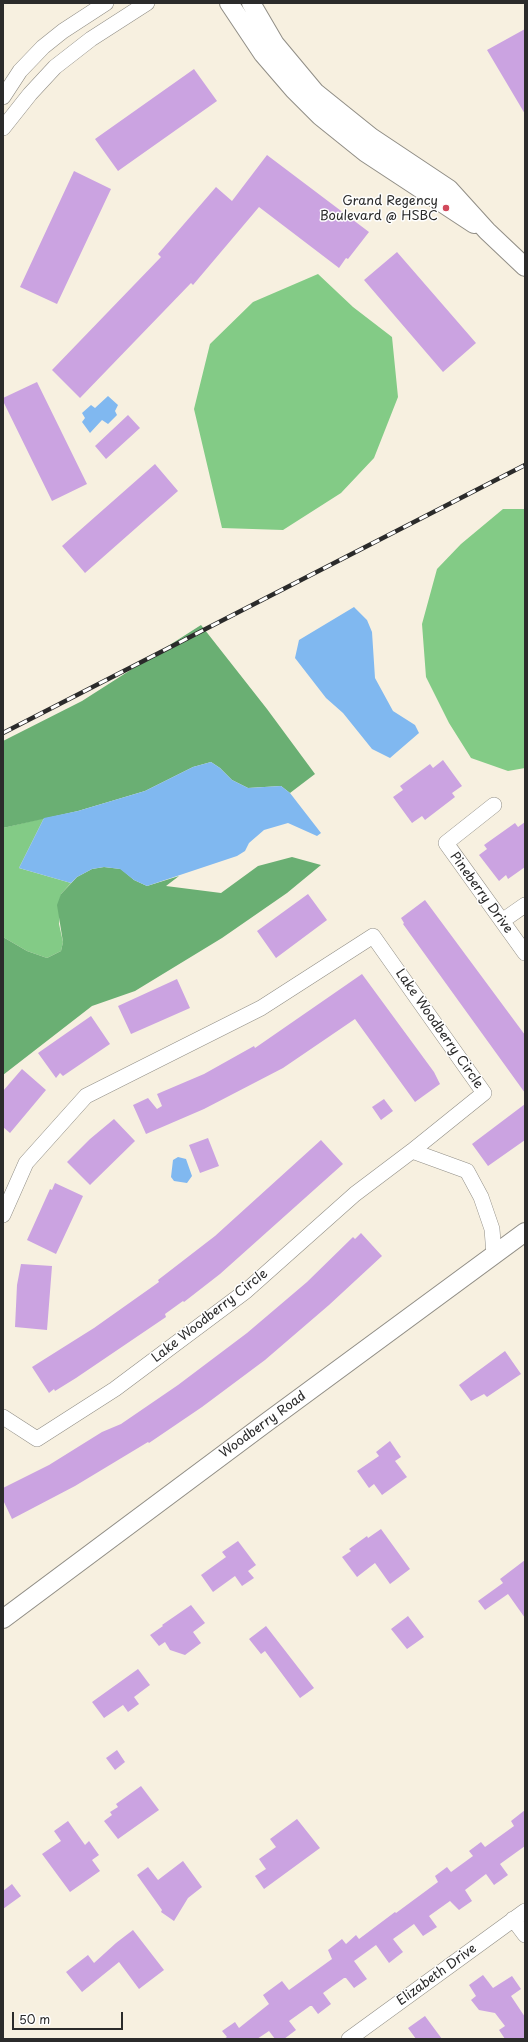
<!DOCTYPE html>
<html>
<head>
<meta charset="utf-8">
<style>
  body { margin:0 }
  #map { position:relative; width:528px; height:2042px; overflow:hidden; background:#f7f0e0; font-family:"Playpen Sans",sans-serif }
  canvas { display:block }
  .frame { position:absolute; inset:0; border:4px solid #2b2b2b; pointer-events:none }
  .scale { position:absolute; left:12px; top:2012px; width:111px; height:18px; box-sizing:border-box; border:2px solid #2b2b2b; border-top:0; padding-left:5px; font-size:12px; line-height:14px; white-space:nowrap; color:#2b2b2b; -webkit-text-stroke:3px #fff; paint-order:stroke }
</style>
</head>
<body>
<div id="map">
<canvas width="528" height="2042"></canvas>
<div class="frame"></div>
<div class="scale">50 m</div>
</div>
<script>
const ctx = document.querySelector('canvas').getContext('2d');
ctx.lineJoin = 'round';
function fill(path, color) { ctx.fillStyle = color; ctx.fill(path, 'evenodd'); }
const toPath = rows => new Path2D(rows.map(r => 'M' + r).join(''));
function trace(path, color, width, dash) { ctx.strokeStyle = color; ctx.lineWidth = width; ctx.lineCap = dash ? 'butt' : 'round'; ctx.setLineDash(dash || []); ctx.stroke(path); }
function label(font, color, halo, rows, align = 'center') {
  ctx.font = font + ' "Playpen Sans",sans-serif'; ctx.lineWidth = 3; ctx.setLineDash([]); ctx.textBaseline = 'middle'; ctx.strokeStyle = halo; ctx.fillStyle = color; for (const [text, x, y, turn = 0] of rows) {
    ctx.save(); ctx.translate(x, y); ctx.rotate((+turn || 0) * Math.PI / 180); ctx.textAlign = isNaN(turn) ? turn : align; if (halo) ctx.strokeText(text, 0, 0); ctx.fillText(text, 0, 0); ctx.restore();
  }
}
fill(toPath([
  [318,274,353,307,392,337,398,397,374,458,341,493,283,530,222,528,194,409,210,344,253,302],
  [503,509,525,509,525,768,508,771,471,758,449,723,426,677,422,624,437,569,461,544],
  [44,818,19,868,71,883,61,894,59,924,63,942,61,951,47,958,27,951,3,937,3,828]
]), '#83cb86');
fill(toPath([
  [201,625,267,709,315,774,290,793,281,786,248,788,232,780,220,768,211,762,193,767,145,791,78,811,3,828,3,741,82,701],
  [292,857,321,865,287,893,222,938,135,991,92,1006,3,1075,3,937,27,951,47,958,61,951,63,942,57,905,61,894,77,877,92,869,104,867,121,869,134,880,147,886,179,876,166,886,221,893,258,866]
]), '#6aaf73');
fill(toPath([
  [108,396,118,405,115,411,117,415,108,424,102,420,90,433,82,422,85,418,82,413,91,405,95,408],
  [354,607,367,620,372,632,375,678,393,711,415,725,419,733,390,758,372,749,343,713,326,698,295,658,299,640],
  [211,762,220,768,232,780,248,788,281,786,290,793,321,833,317,836,288,823,264,830,249,843,245,851,237,856,147,886,134,880,120,869,104,867,92,869,77,877,71,883,19,868,44,818,78,811,145,791,193,767],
  [178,1157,186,1159,192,1176,187,1183,174,1181,171,1177,173,1160]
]), '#80b8f0');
fill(toPath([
  [525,29,525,114,487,50],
  [194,69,217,101,118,171,95,139],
  [267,155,369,232,348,259,346,258,339,268,259,207,193,285,191,283,80,398,52,370,161,257,158,254,216,187,232,201],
  [74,171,111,189,57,304,20,287],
  [397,252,476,343,443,372,364,280],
  [37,382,87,484,52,501,3,401,3,398],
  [128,415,140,428,106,459,95,446],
  [155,464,178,491,85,573,62,546],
  [443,760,462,786,452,793,455,797,425,820,422,816,412,823,393,797,403,790,400,786,430,764,433,768],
  [525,822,525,867,508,879,506,875,499,881,479,855,487,849,484,845,515,823,518,827],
  [308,894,327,920,276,958,257,931],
  [425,900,525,1035,525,1093,403,924,404,923,401,918],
  [362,974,434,1072,440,1084,415,1102,355,1019,283,1068,204,1109,146,1134,133,1105,148,1098,157,1109,162,1106,157,1094,204,1074,254,1046,255,1048],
  [177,979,190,1008,131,1034,118,1006],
  [91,1016,110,1044,63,1076,60,1073,56,1078,38,1053],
  [22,1069,46,1090,10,1133,3,1127,3,1091],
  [384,1099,393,1111,381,1120,372,1107],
  [525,1104,525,1140,488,1166,472,1144],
  [114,1119,135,1141,90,1185,67,1162,90,1139],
  [208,1138,219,1166,200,1173,189,1145],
  [321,1140,343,1164,220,1274,184,1302,183,1301,165,1314,166,1317,76,1378,55,1391,54,1389,49,1393,32,1367,94,1328,159,1282,158,1280,215,1236],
  [55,1183,83,1196,56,1254,27,1240,50,1189,52,1190],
  [361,1233,382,1256,329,1305,265,1360,202,1407,149,1443,148,1442,75,1486,12,1519,3,1500,3,1488,49,1465,102,1432,121,1424,178,1385,247,1333,307,1282,353,1237,355,1239],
  [21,1264,52,1266,47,1330,15,1327,17,1285],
  [505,1351,521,1374,487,1397,484,1394,471,1401,459,1385],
  [390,1441,401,1457,395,1461,407,1477,382,1495,374,1484,369,1488,357,1471,379,1456,376,1452],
  [381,1529,410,1569,390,1584,375,1563,357,1577,342,1557,351,1551,349,1549,367,1536,368,1538],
  [238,1541,256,1565,248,1571,254,1578,242,1586,235,1576,213,1592,201,1575,226,1557,222,1552],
  [525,1560,525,1618,508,1594,485,1610,478,1601,503,1583,500,1579],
  [191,1605,205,1623,193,1632,201,1643,185,1655,170,1650,165,1642,159,1646,150,1635,163,1626,162,1625],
  [408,1616,424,1637,407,1649,391,1629],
  [266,1626,314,1688,300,1698,265,1651,261,1654,249,1639],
  [138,1669,150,1685,134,1697,139,1704,128,1712,123,1705,104,1718,92,1702],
  [117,1750,125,1762,115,1770,106,1758],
  [141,1786,159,1810,118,1839,104,1821,112,1815,110,1812,118,1807,116,1804],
  [525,1810,525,1846,500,1864,508,1875,494,1885,486,1874,465,1890,472,1901,459,1910,450,1901,429,1916,437,1927,423,1936,414,1924,393,1939,403,1952,389,1963,376,1945,354,1961,367,1979,354,1988,346,1978,344,1978,323,1993,331,2004,318,2014,312,2006,310,2006,289,2021,296,2030,284,2039,275,2039,269,2031,257,2039,224,2039,227,2037,222,2031,235,2022,239,2028,269,2004,263,1995,282,1981,289,1990,332,1959,328,1950,342,1939,346,1944,356,1935,359,1939,395,1912,396,1913,438,1882,435,1876,447,1867,451,1872,473,1856,469,1851,481,1842,485,1847,514,1826,511,1821],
  [297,1819,320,1848,264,1889,255,1876,266,1869,259,1859,276,1847,270,1839],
  [68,1821,85,1845,89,1841,99,1855,92,1860,100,1871,70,1892,42,1854,61,1841,54,1831],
  [183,1861,202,1887,188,1898,174,1921,161,1912,162,1910,137,1875,148,1867,158,1880],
  [12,1884,21,1896,3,1909,3,1891],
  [133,1930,164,1970,139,1989,119,1962,82,1992,66,1972,88,1955,94,1963,116,1943],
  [483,1975,493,1988,512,1976,521,1989,511,1996,525,2017,525,2039,505,2039,499,2030,505,2026,495,2013,479,2010,471,2000,476,1996,469,1985],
  [425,2016,442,2039,416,2039,408,2028]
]), '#cba3e1');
const minor = toPath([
  [3,97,20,71,43,47,63,31,106,3],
  [3,128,30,94,55,67,91,39,147,3],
  [494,805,446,843,525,953],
  [502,921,525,905],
  [412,1151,467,1171,481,1197,492,1229,494,1255],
  [3,1215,26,1163,86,1096,261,1008,373,936,484,1093,412,1151,355,1194,246,1291,115,1389,37,1439,3,1417],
  [513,1919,525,1935],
  [349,2039,525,1911]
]);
const tertiary = toPath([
  [229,3,263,54,294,90,320,116,366,153,474,224],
  [251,3,275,44,315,92,371,137,449,189,487,231,525,267],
  [3,1619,267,1422,525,1232]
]);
trace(minor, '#918e86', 16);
trace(tertiary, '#918e86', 20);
trace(minor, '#fff', 15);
trace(tertiary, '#fff', 18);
const rail = toPath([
  [3,733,525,465]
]);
trace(rail, '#2b2b2b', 4.5);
trace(rail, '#fff', 3, [9]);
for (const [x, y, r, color] of [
  [446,208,4,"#d1495b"]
]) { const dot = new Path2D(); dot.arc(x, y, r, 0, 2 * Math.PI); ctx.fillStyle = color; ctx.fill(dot); trace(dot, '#fff', 1.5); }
label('13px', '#2b2b2b', '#fff', [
  ["Grand Regency",438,201],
  ["Boulevard @ HSBC",438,216]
], 'right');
label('13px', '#2b2b2b', '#fff', [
  ["Pineberry Drive",481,893,54],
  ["Lake Woodberry Circle",439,1029,55],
  ["Lake Woodberry Circle",210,1316,-38],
  ["Woodberry Road",263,1425,-36],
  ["Elizabeth Drive",437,1975,-36]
]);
</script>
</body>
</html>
